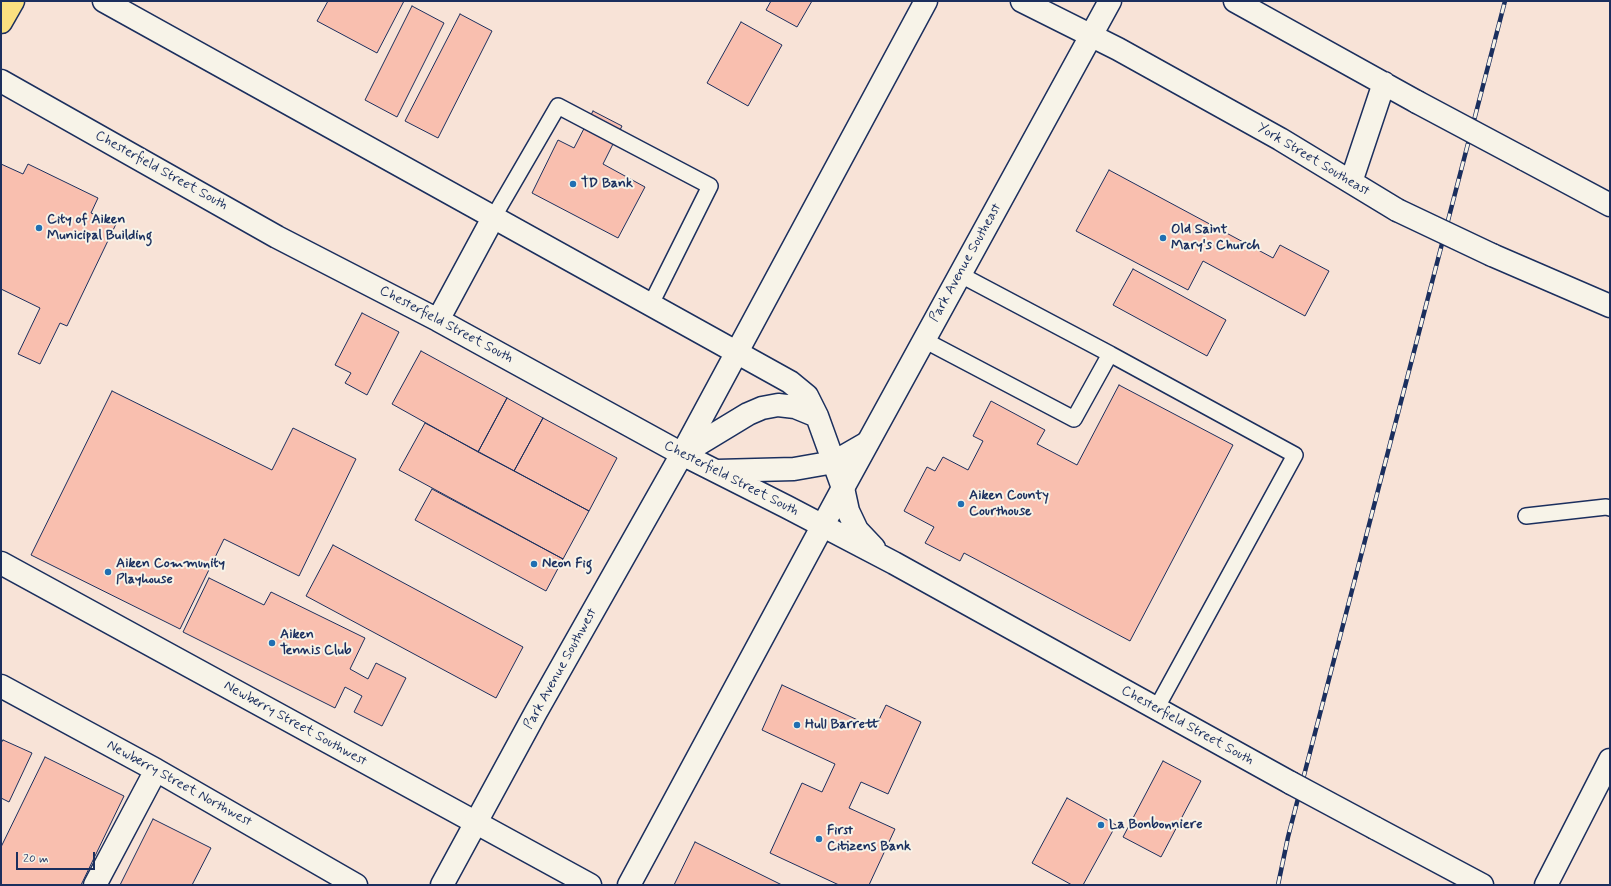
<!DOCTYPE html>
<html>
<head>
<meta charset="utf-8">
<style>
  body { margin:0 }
  #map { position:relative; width:1611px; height:886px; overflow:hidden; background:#f8e3d7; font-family:Mynerve,sans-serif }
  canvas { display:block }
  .frame { position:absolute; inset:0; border:2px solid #1b2f5e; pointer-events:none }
  .scale { position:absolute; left:16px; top:852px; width:79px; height:18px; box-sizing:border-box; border:2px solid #1b2f5e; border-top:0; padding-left:5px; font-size:12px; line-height:14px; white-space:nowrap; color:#1b2f5e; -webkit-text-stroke:3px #f7f3e8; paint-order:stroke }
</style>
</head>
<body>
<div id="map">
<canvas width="1611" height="886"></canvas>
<div class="frame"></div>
<div class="scale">20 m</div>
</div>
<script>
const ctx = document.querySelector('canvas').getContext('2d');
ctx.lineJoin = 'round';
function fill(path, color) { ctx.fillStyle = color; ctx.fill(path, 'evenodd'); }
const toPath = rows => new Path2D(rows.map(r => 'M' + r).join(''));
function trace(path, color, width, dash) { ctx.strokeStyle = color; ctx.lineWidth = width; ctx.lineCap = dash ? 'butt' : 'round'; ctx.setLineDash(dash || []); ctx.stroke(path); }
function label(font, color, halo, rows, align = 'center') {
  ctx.font = font + ' Mynerve,sans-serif'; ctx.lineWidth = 4; ctx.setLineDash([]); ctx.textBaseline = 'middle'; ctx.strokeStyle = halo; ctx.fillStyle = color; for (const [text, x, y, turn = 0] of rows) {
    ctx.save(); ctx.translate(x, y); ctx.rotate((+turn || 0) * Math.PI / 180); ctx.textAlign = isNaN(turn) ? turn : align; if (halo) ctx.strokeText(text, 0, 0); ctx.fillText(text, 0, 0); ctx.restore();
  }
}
const building = toPath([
  [328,1,404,1,377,53,317,21,328,1],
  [771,1,812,1,797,27,766,10,771,1],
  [412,6,444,23,397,117,365,100,412,6],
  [460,14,492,31,438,138,405,121,460,14],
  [741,22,782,45,748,106,707,83,741,22],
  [593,111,622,126,603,164,645,187,618,238,532,193,558,140,574,148,593,111],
  [1,164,23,174,28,164,98,198,91,213,116,224,67,326,60,323,40,364,18,354,40,308,1,289,1,164],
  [1109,170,1273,258,1280,245,1329,271,1305,316,1203,261,1188,290,1076,231,1109,170],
  [1133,269,1226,320,1207,356,1113,305,1133,269],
  [362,313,399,332,367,395,345,383,351,373,335,365,362,313],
  [421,351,507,398,478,452,392,404,421,351],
  [1119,385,1233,445,1130,641,964,553,960,561,925,543,934,527,904,511,927,467,935,471,943,457,968,470,983,441,973,436,991,401,1045,430,1037,444,1077,465,1119,385],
  [112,391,272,470,293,428,356,459,299,576,224,539,180,629,31,555,112,391],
  [507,398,543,418,514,471,478,452,507,398],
  [543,418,617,458,589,511,514,471,543,418],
  [425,423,589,511,563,559,399,470,425,423],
  [432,489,563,559,546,591,415,520,432,489],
  [333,545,523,647,496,698,306,596,333,545],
  [209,578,264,605,271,592,365,638,350,669,368,679,376,663,406,678,382,726,354,712,362,696,345,687,335,708,183,632,209,578],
  [782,685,875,728,886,705,921,722,888,794,861,782,849,808,895,829,869,885,839,885,770,853,802,783,822,792,835,764,762,730,782,685],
  [3,740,32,753,9,802,1,798,1,743,3,740],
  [45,757,124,796,81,885,1,885,1,847,45,757],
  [1163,761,1201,781,1161,857,1123,837,1163,761],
  [1067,798,1116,825,1083,885,1072,885,1032,863,1067,798],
  [153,819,211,848,192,885,120,885,153,819],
  [695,842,782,885,674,885,695,842]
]);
fill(building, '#f9bfaf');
trace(building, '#1b2f5e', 1);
const lane = toPath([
  [493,218,558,106,710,186,651,304],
  [959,274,1110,354],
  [924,340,1074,419,1110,354,1295,455,1156,709],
  [1526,516,1606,507,1610,508]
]);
const street = toPath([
  [1022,1,1118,49,1280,139,1397,210],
  [1235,1,1417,102],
  [1524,159,1610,205],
  [1351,182,1384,83],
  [1492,255,1610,306],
  [682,454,926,1],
  [843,488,1110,1],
  [1,563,590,885],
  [1,686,156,770,356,885],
  [95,885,156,770],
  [1546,885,1610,760]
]);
const secondary = toPath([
  [104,1,790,382,807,396,817,416,843,488,848,511,857,530,874,548],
  [1,81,277,237,438,320,682,454,787,507,894,563,1291,783],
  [438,320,493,218],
  [717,471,794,469,834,462,867,443],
  [1375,828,1482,885],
  [442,885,536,712,682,454,748,414,762,408,778,405,795,407,817,416],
  [629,885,843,488]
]);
const primary = toPath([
  [1,22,13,1]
]);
trace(lane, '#1b2f5e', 18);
trace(street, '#1b2f5e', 25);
trace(secondary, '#1b2f5e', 25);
trace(primary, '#1b2f5e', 25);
trace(lane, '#f7f3e8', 15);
trace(street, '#f7f3e8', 22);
trace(secondary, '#f7f3e8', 22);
trace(primary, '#fbe080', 22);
const rail = toPath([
  [1278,885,1288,837,1505,1]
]);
trace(rail, '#1b2f5e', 4.5);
trace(rail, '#f7f3e8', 3, [9]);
const streetBridge = toPath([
  [1417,102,1524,159],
  [1397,210,1492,255]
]);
const secondaryBridge = toPath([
  [1291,783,1375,828]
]);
trace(streetBridge, '#1b2f5e', 25, []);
trace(secondaryBridge, '#1b2f5e', 25, []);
trace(streetBridge, '#f7f3e8', 22);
trace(secondaryBridge, '#f7f3e8', 22);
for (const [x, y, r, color] of [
  [573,184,4,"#1f6fb2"],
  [39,228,4,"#1f6fb2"],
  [1163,238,4,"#1f6fb2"],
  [961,504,4,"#1f6fb2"],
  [534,564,4,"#1f6fb2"],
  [108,572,4,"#1f6fb2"],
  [272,643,4,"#1f6fb2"],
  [797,725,4,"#1f6fb2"],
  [1101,825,4,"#1f6fb2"],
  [819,839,4,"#1f6fb2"]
]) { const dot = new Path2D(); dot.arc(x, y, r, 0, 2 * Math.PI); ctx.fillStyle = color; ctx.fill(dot); trace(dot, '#f7f3e8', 1.5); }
label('14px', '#1b2f5e', '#f7f3e8', [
  ["York Street Southeast",1313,160,31],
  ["Chesterfield Street South",161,171,29],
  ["Park Avenue Southeast",966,263,-61],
  ["Chesterfield Street South",446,325,28],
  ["Chesterfield Street South",731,479,27],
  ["Park Avenue Southwest",561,669,-61],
  ["Newberry Street Southwest",295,724,29],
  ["Chesterfield Street South",1187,726,29],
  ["Newberry Street Northwest",179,784,29]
]);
label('bold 14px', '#1b2f5e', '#f7f3e8', [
  ["TD Bank",581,184],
  ["City of Aiken",47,220],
  ["Municipal Building",47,236],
  ["Old Saint",1171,230],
  ["Mary's Church",1171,246],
  ["Aiken County",969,496],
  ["Courthouse",969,512],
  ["Aiken Community",116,564],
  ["Playhouse",116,580],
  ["Neon Fig",542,564],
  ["Aiken",280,635],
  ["Tennis Club",280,651],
  ["Hull Barrett",805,725],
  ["La Bonbonniere",1109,825],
  ["First",827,831],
  ["Citizens Bank",827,847]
], 'left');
</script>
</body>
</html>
